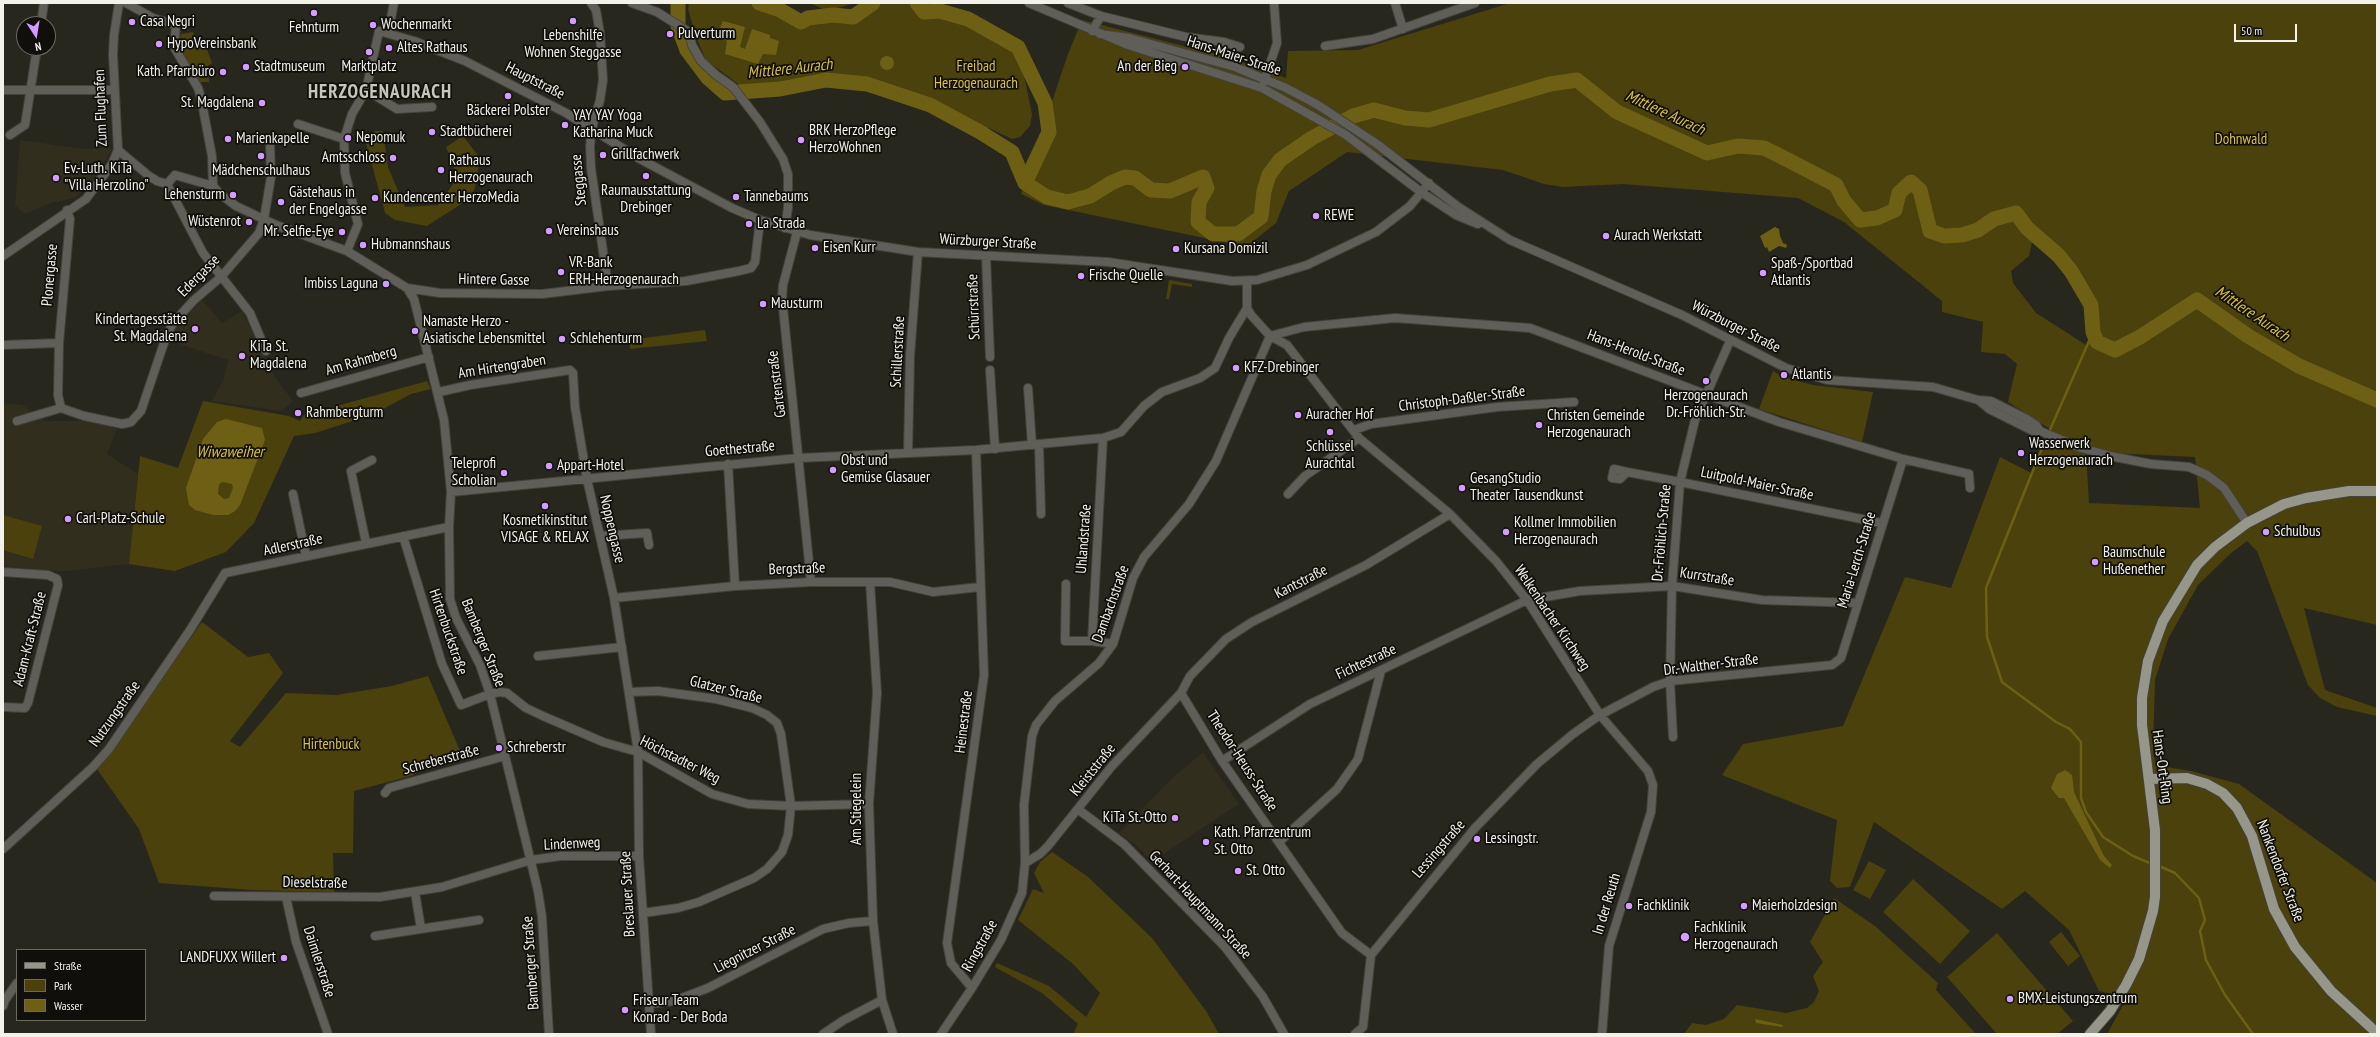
<!DOCTYPE html>
<html>
<head>
<meta charset="utf-8">
<style>
  body { margin:0 }
  #map { position:relative; width:2380px; height:1037px; overflow:hidden; background:#28271d; font-family:"PT Sans Narrow",sans-serif }
  canvas { display:block }
  .frame { position:absolute; inset:0; border:4px solid #f2f1ea; pointer-events:none }
  .legend { position:absolute; left:16px; top:949px; width:130px; height:72px; box-sizing:border-box; background:#100f0b; border:1px solid #6a6964; margin:0; padding:5px 7px; list-style:none; font-size:12px; color:#f2f1ea }
  .legend li { display:flex; align-items:center; gap:8px; height:20px }
  .legend b { width:20px; border:1px solid #6a6964 }
  .north { position:absolute; left:16px; top:16px; width:40px; height:40px; box-sizing:border-box; background:#100f0b; border:1px solid #6a6964; border-radius:50%; rotate:168deg; font-size:11px; font-weight:700; line-height:16px; text-align:center; color:#f2f1ea }
  .north::after { content:''; display:block; margin:auto; width:14px; height:18px; background:#d19dfe; clip-path:polygon(50% 0,100% 100%,50% 72%,0 100%) }
  .scale { position:absolute; left:2234px; top:24px; width:63px; height:18px; box-sizing:border-box; border:2px solid #f2f1ea; border-top:0; padding-left:5px; font-size:12px; line-height:14px; white-space:nowrap; color:#f2f1ea; -webkit-text-stroke:3px #100f0b; paint-order:stroke }
</style>
</head>
<body>
<div id="map">
<canvas width="2380" height="1037"></canvas>
<div class="frame"></div>
<ul class="legend">
<li><b style="height:5px;background:#97968b"></b>Straße</li>
<li><b style="height:11px;background:#4a410c"></b>Park</li>
<li><b style="height:11px;background:#6d6014"></b>Wasser</li>
</ul>
<div class="north">N</div>
<div class="scale">50 m</div>
</div>
<script>
const ctx = document.querySelector('canvas').getContext('2d');
ctx.lineJoin = 'round';
function fill(path, color) { ctx.fillStyle = color; ctx.fill(path, 'evenodd'); }
const toPath = rows => new Path2D(rows.map(r => 'M' + r).join(''));
function trace(path, color, width, dash) { ctx.strokeStyle = color; ctx.lineWidth = width; ctx.lineCap = dash ? 'butt' : 'round'; ctx.setLineDash(dash || []); ctx.stroke(path); }
function label(font, color, halo, rows, align = 'center') {
  ctx.font = font + ' "PT Sans Narrow",sans-serif'; ctx.lineWidth = 3.5; ctx.setLineDash([]); ctx.textBaseline = 'middle'; ctx.strokeStyle = halo; ctx.fillStyle = color; for (const [text, x, y, turn = 0] of rows) {
    ctx.save(); ctx.translate(x, y); ctx.rotate((+turn || 0) * Math.PI / 180); ctx.textAlign = isNaN(turn) ? turn : align; if (halo) ctx.strokeText(text, 0, 0); ctx.fillText(text, 0, 0); ctx.restore();
  }
}
fill(toPath([
  [20,140,84,149,113,148,88,187,74,198,51,203,25,214,15,205],
  [202,300,222,323,242,311,275,377,293,401,282,411,212,401,224,379,228,360,170,341,175,326],
  [3,403,23,405,45,421,92,421,117,429,107,454,138,474,129,564,67,571,36,570,3,566],
  [1203,752,1239,804,1152,862,1138,847,1119,833,1171,779]
]), '#312e1e');
fill(toPath([
  [689,3,759,3,780,10,801,22,808,18,833,15,853,17,873,3,917,3,925,12,940,11,968,19,1018,47,1032,114,1030,126,1020,137,1012,139,989,128,980,132,930,105,867,84,826,80,749,92,706,60,696,37,688,9],
  [810,3,855,3,827,11],
  [1510,3,2377,3,2377,625,2304,608,2325,690,2377,708,2377,716,2337,707,2320,698,2308,685,2257,551,2247,541,2231,553,2198,585,2168,639,2155,680,2153,752,2156,765,2160,766,2191,771,2239,784,2377,883,2377,1034,2107,1034,2127,998,2099,991,2069,930,2025,891,2002,909,1874,822,1850,887,1837,888,1830,881,1837,820,1722,775,1743,744,1843,726,1905,577,1951,588,2000,457,2033,474,2050,429,2008,402,2017,364,2005,354,1981,352,1983,322,1942,312,1942,301,1844,222,1798,198,1623,184,1563,187,1544,184,1503,170,1347,152,1289,191,1276,223,1251,243,1238,245,1044,205,1021,194,1068,54,1082,20,1227,57,1286,78,1288,51,1358,50],
  [2032,242,2039,242,2057,258,2085,293,2090,305,2091,332,2086,345,2036,313,2013,283,2011,271,2029,256],
  [2086,452,2195,457,2200,508,2089,503],
  [193,32,196,41,204,40,212,63,208,66,209,82,199,82,180,51,179,39,181,34],
  [374,131,383,131,388,167,405,207,438,205,458,177,446,147,463,136,480,158,475,188,469,199,427,226,395,220,385,213,366,143],
  [1169,280,1192,284,1192,287,1172,284,1169,299,1166,299],
  [705,330,707,341,630,349,629,340],
  [1773,371,1783,377,1813,385,1873,392,1862,442,1759,409],
  [427,381,431,389,411,394,372,415,315,433,294,436,254,523,226,552,175,571,129,564,140,456,178,468,203,401,289,416,300,421,304,415],
  [3,515,42,526,33,559,3,550],
  [202,622,248,657,269,653,283,673,230,741,240,747,286,693,336,695,392,686,428,676,460,751,411,776,354,791,353,853,333,853,334,892,252,890,159,883,139,829,97,769],
  [1052,852,1087,876,1152,938,1206,1011,1219,1034,1073,1034,1078,1024,1042,993,995,967,997,963,1049,986,1086,1017,1100,993,1073,964,1018,920,1033,889,1044,893,1034,873,1040,862],
  [1869,861,1886,870,1870,899,1853,890],
  [1913,879,1970,931,1940,964,1883,912],
  [1834,898,1875,926,1938,983,1936,990,1976,1034,1684,1034,1692,1023,1706,1025,1724,1019,1737,1005,1786,1013,1807,1008,1814,1002,1819,991,1813,976,1823,962,1810,942],
  [2061,932,2080,956,2068,966,2049,942],
  [1997,933,2073,1021,2057,1034,1997,1034,1947,977]
]), '#4a410c');
fill(toPath([
  [723,21,745,27,740,47,745,49,752,29,770,35,770,38,779,41,776,55,763,54,758,64,725,54,727,41,717,35],
  '880 63a7 7 0 1 1 14 0a7 7 0 1 1-14 0Z',
  [1775,227,1779,229,1780,236,1783,243,1787,245,1786,248,1779,246,1769,252,1767,247,1765,248,1760,236],
  [226,419,262,428,265,440,240,505,235,511,228,515,213,515,195,510,189,505,186,488,203,439,217,422],
  [223,482,232,484,233,488,229,498,224,499,218,494,219,484],
  [2065,770,2072,775,2074,792,2104,856,2112,865,2110,868,2100,860,2064,798,2059,798,2051,788,2057,774],
  [1755,1019,1783,1025,1782,1027,1756,1023]
]), '#6d6014');
trace(toPath([
  [2093,332,2042,448,1986,588,1987,637,2002,682,2056,722,2070,729,2081,742,2081,798,2086,812,2103,837,2133,856,2152,864],
  [2159,866,2175,873,2199,898,2205,920,2200,931,2206,960,2225,995,2253,1034]
]), '#6d6014', 2.5);
trace(toPath([
  [678,3,678,26,687,50,708,78,725,93,780,89,826,80,867,84,930,105,980,132,1012,152,1025,183],
  [759,3,780,10,801,22,808,18,833,15,853,17,873,3],
  [917,3,924,12,940,11,968,19,1018,47,1045,103,1049,132,1025,183,1047,197,1068,202,1090,196,1111,183,1125,177,1135,178,1151,190,1170,191,1203,177,1207,188,1199,202,1198,222,1213,234,1238,234,1261,217,1264,191,1269,175,1280,160,1312,138,1353,116,1374,110,1405,118,1429,120,1550,84,1577,80,1617,112,1707,153,1738,146,1764,148,1788,160,1836,185,1844,201,1860,220,1877,218,1895,210,1899,193,1911,182,1920,190,1930,231,1944,236,1962,235,1978,230,1994,219,2016,213,2027,228,2059,256,2071,271,2091,305,2093,332,2097,342,2115,350,2140,337,2197,300,2248,336,2299,366,2377,400]
]), '#6d6014', 15);
const minor = toPath([
  [126,3,153,18,176,25,174,47,198,88,201,98,212,156,213,186],
  [591,3,596,10,600,33,603,80,600,100,592,128,590,146,591,168,608,286],
  [632,3,657,12,689,32,692,45,701,61,716,75,733,87,760,122,783,159,788,174,788,208,785,228],
  [1029,3,1128,45,1262,88,1346,135,1421,192,1456,215,1478,224],
  [1068,3,1101,16,1186,37,1224,42,1240,47],
  [1395,3,1403,29],
  [41,24,44,3],
  [1092,31,1101,16],
  [388,33,394,3],
  [1100,34,1129,38,1235,67,1286,88,1318,105,1377,144,1457,206,1510,240,1682,315,1786,368,1827,380,1933,387,1978,400,1991,401,2027,419,2036,425,2040,431],
  [1325,46,1373,39,1475,3],
  [1264,82,1277,43,1274,3],
  [3,90,114,90],
  [366,90,397,109,432,107],
  [298,124,344,139],
  [10,135,25,125,37,48],
  [118,150,149,176,157,181,167,184],
  [167,184,203,253,250,313,266,351],
  [167,184,175,175,213,186],
  [213,186,220,194,236,206,276,225,347,251,407,288,440,293,542,294,608,286,686,281,739,271,751,268,755,262,760,220],
  [797,232,783,285,782,298,811,582],
  [347,251,358,224,345,173,344,139,352,114,366,90,379,31,414,41,465,61,566,113,640,159,732,208,760,220,810,235,918,252,1108,262,1232,281,1257,280,1307,265,1376,232,1410,206,1429,183],
  [3,256,86,199,112,164,118,150,113,55,114,35,119,3],
  [986,256,990,357],
  [1247,282,1247,308,1251,315,1270,336,1287,345,1359,438,1450,514,1496,561,1527,600,1600,715,1648,771,1653,785,1651,812,1609,946,1602,1034],
  [407,288,414,299,444,420,451,492,449,527,450,599,456,618,480,665,490,694,538,891,542,917,549,1034],
  [1270,336,1304,327,1395,318,1530,328,1779,422,1903,459,1969,474,1970,488],
  [3,345,59,343],
  [990,370,995,449],
  [1028,388,1032,445],
  [439,392,470,385,570,370,573,373,575,407,587,479,614,598,638,752,639,856,651,1034],
  [301,393,429,357],
  [1978,400,1989,409,2033,431,2040,431,2081,448,2115,457,2151,464,2189,467,2207,475,2224,488,2247,523],
  [61,408,58,395,59,343,70,219,67,210],
  [17,421,61,408,84,416,122,424,131,422,141,411,166,337,173,323,194,300,221,277,259,233,264,219,271,177,270,142],
  [1354,430,1371,424,1497,407,1574,402],
  [1039,445,1041,514],
  [908,453,910,356,918,252],
  [728,464,735,586],
  [1627,472,1620,479,1612,478,1614,469,1627,472,1680,482,1881,523],
  [451,492,799,458,976,450,1103,438,1121,432,1144,406,1162,392,1200,378,1215,368,1229,338,1247,308],
  [293,494,306,556],
  [1288,494,1305,476,1359,438],
  [403,536,442,664,461,705,490,694,499,692,507,693,526,708,543,716,603,742,638,752,712,794,748,804,791,806,869,804],
  [600,536,647,533,649,545],
  [366,543,351,471,372,460],
  [3,572,48,575,57,579,58,585,28,703,25,708,3,707],
  [870,582,877,693,869,804,873,921,882,1000,893,1034],
  [1066,584,1065,641,1092,641,1113,644],
  [614,598,735,586,811,582,890,582,933,592,980,587],
  [1092,641,1103,438],
  [538,656,622,647],
  [629,692,658,691,716,699,752,708,767,715,777,723,781,734,791,806,788,835,782,852,767,869,754,878,699,902,678,908,643,913],
  [1181,693,1222,761,1342,933,1371,955],
  [1673,737,1670,681,1672,586,1680,482,1695,420,1730,341],
  [1222,761,1310,704,1527,600,1580,591,1672,586,1762,600,1858,603],
  [385,793,389,788,505,756],
  [1079,810,1124,844,1225,947,1263,997,1284,1034],
  [1279,842,1337,789,1358,759,1381,671],
  [3,849,93,767,109,749,190,630,225,573,449,527],
  [1025,863,1040,854,1048,846,1112,766,1181,693,1190,676,1226,639,1252,622,1366,565,1450,514],
  [415,892,421,929],
  [214,896,380,897,442,887,531,860,561,856,639,856],
  [286,897,296,942,328,1034],
  [375,936,479,920],
  [972,988,951,963,947,943,984,675,976,450],
  [649,1004,674,1001,708,988,823,929,849,923,873,921],
  [3,1006,5,1000,17,983],
  [823,1034,844,1020,882,1000],
  [941,1034,972,988,1001,940,1022,893,1025,863,1024,805,1032,736,1036,725,1055,701,1099,663,1113,644,1133,578,1144,557,1189,504,1216,461,1270,336],
  [1355,1034,1363,1027,1371,955,1475,828,1537,764,1573,734,1600,715,1653,687,1670,681,1832,665,1841,658,1903,459]
]);
const major = toPath([
  [2150,779,2187,778,2207,784,2223,793,2237,808,2252,836,2274,909,2295,947,2331,991,2377,1033],
  [2090,1034,2110,1011,2126,985,2139,959,2153,911,2155,897,2155,830,2142,725,2142,698,2148,661,2163,621,2197,565,2215,547,2247,523,2284,504,2306,498,2349,491,2377,491]
]);
trace(minor, '#44433a', 10);
trace(major, '#44433a', 12);
trace(minor, '#5f5e59', 8);
trace(major, '#97968b', 10);
for (const [x, y, r, color] of [
  [314,13,4,"#d19dfe"],
  [573,21,4,"#d19dfe"],
  [132,22,4,"#d19dfe"],
  [373,25,4,"#d19dfe"],
  [670,34,4,"#d19dfe"],
  [159,44,4,"#d19dfe"],
  [389,48,4,"#d19dfe"],
  [369,52,4,"#d19dfe"],
  [246,67,4,"#d19dfe"],
  [1185,67,4,"#d19dfe"],
  [223,72,4,"#d19dfe"],
  [508,96,4,"#d19dfe"],
  [262,103,4,"#d19dfe"],
  [565,125,4,"#d19dfe"],
  [432,132,4,"#d19dfe"],
  [348,138,4,"#d19dfe"],
  [228,139,4,"#d19dfe"],
  [801,140,4,"#d19dfe"],
  [603,155,4,"#d19dfe"],
  [261,156,4,"#d19dfe"],
  [393,158,4,"#d19dfe"],
  [441,170,4,"#d19dfe"],
  [646,176,4,"#d19dfe"],
  [56,178,4,"#d19dfe"],
  [233,195,4,"#d19dfe"],
  [736,197,4,"#d19dfe"],
  [375,198,4,"#d19dfe"],
  [281,202,4,"#d19dfe"],
  [1316,216,4,"#d19dfe"],
  [249,222,4,"#d19dfe"],
  [749,224,4,"#d19dfe"],
  [549,231,4,"#d19dfe"],
  [342,232,4,"#d19dfe"],
  [1606,236,4,"#d19dfe"],
  [363,245,4,"#d19dfe"],
  [815,248,4,"#d19dfe"],
  [1176,249,4,"#d19dfe"],
  [561,272,4,"#d19dfe"],
  [1763,273,4,"#d19dfe"],
  [1081,276,4,"#d19dfe"],
  [386,284,4,"#d19dfe"],
  [763,304,4,"#d19dfe"],
  [195,329,4,"#d19dfe"],
  [415,331,4,"#d19dfe"],
  [562,339,4,"#d19dfe"],
  [242,356,4,"#d19dfe"],
  [1236,368,4,"#d19dfe"],
  [1784,375,4,"#d19dfe"],
  [1706,381,4,"#d19dfe"],
  [298,413,4,"#d19dfe"],
  [1298,415,4,"#d19dfe"],
  [1539,425,4,"#d19dfe"],
  [1330,432,4,"#d19dfe"],
  [2021,453,4,"#d19dfe"],
  [549,466,4,"#d19dfe"],
  [833,470,4,"#d19dfe"],
  [504,473,4,"#d19dfe"],
  [1462,488,4,"#d19dfe"],
  [545,506,4,"#d19dfe"],
  [68,519,4,"#d19dfe"],
  [1506,532,4,"#d19dfe"],
  [2266,532,4,"#d19dfe"],
  [2095,562,4,"#d19dfe"],
  [499,748,4,"#d19dfe"],
  [1175,818,4,"#d19dfe"],
  [1477,839,4,"#d19dfe"],
  [1206,842,4,"#d19dfe"],
  [1238,871,4,"#d19dfe"],
  [1629,906,4,"#d19dfe"],
  [1744,906,4,"#d19dfe"],
  [1685,937,5,"#d19dfe"],
  [284,958,4,"#d19dfe"],
  [2010,999,4,"#d19dfe"],
  [625,1010,4,"#d19dfe"]
]) { const dot = new Path2D(); dot.arc(x, y, r, 0, 2 * Math.PI); ctx.fillStyle = color; ctx.fill(dot); trace(dot, '#100f0b', 1.5); }
label('15px', '#f2f1ea', '#100f0b', [
  ["Casa Negri",140,22],
  ["Wochenmarkt",381,25],
  ["Fehnturm",314,28,"center"],
  ["Pulverturm",678,34],
  ["Lebenshilfe",573,36,"center"],
  ["Wohnen Steggasse",573,53,"center"],
  ["HypoVereinsbank",167,44],
  ["Altes Rathaus",397,48],
  ["Stadtmuseum",254,67],
  ["Marktplatz",369,67,"center"],
  ["An der Bieg",1177,67,"right"],
  ["Kath. Pfarrbüro",215,72,"right"],
  ["St. Magdalena",254,103,"right"],
  ["Bäckerei Polster",508,111,"center"],
  ["YAY YAY Yoga",573,116],
  ["Katharina Muck",573,133],
  ["BRK HerzoPflege",809,131],
  ["HerzoWohnen",809,148],
  ["Stadtbücherei",440,132],
  ["Nepomuk",356,138],
  ["Marienkapelle",236,139],
  ["Grillfachwerk",611,155],
  ["Amtsschloss",385,158,"right"],
  ["Rathaus",449,161],
  ["Herzogenaurach",449,178],
  ["Ev.-Luth. KiTa",64,169],
  ["\"Villa Herzolino\"",64,186],
  ["Mädchenschulhaus",261,171,"center"],
  ["Raumausstattung",646,191,"center"],
  ["Drebinger",646,208,"center"],
  ["Gästehaus in",289,193],
  ["der Engelgasse",289,210],
  ["Lehensturm",225,195,"right"],
  ["Tannebaums",744,197],
  ["Kundencenter HerzoMedia",383,198],
  ["REWE",1324,216],
  ["Wüstenrot",241,222,"right"],
  ["La Strada",757,224],
  ["Vereinshaus",557,231],
  ["Mr. Selfie-Eye",334,232,"right"],
  ["Aurach Werkstatt",1614,236],
  ["Hubmannshaus",371,245],
  ["Eisen Kurr",823,248],
  ["Kursana Domizil",1184,249],
  ["VR-Bank",569,263],
  ["ERH-Herzogenaurach",569,280],
  ["Spaß-/Sportbad",1771,264],
  ["Atlantis",1771,281],
  ["Frische Quelle",1089,276],
  ["Imbiss Laguna",378,284,"right"],
  ["Mausturm",771,304],
  ["Kindertagesstätte",187,320,"right"],
  ["St. Magdalena",187,337,"right"],
  ["Namaste Herzo -",423,322],
  ["Asiatische Lebensmittel",423,339],
  ["Schlehenturm",570,339],
  ["KiTa St.",250,347],
  ["Magdalena",250,364],
  ["KFZ-Drebinger",1244,368],
  ["Atlantis",1792,375],
  ["Herzogenaurach",1706,396,"center"],
  ["Dr.-Fröhlich-Str.",1706,413,"center"],
  ["Rahmbergturm",306,413],
  ["Auracher Hof",1306,415],
  ["Christen Gemeinde",1547,416],
  ["Herzogenaurach",1547,433],
  ["Wasserwerk",2029,444],
  ["Herzogenaurach",2029,461],
  ["Schlüssel",1330,447,"center"],
  ["Aurachtal",1330,464,"center"],
  ["Obst und",841,461],
  ["Gemüse Glasauer",841,478],
  ["Teleprofi",496,464,"right"],
  ["Scholian",496,481,"right"],
  ["Appart-Hotel",557,466],
  ["GesangStudio",1470,479],
  ["Theater Tausendkunst",1470,496],
  ["Carl-Platz-Schule",76,519],
  ["Kosmetikinstitut",545,521,"center"],
  ["VISAGE & RELAX",545,538,"center"],
  ["Kollmer Immobilien",1514,523],
  ["Herzogenaurach",1514,540],
  ["Schulbus",2274,532],
  ["Baumschule",2103,553],
  ["Hußenether",2103,570],
  ["Schreberstr",507,748],
  ["KiTa St.-Otto",1167,818,"right"],
  ["Kath. Pfarrzentrum",1214,833],
  ["St. Otto",1214,850],
  ["Lessingstr.",1485,839],
  ["St. Otto",1246,871],
  ["Fachklinik",1637,906],
  ["Maierholzdesign",1752,906],
  ["Fachklinik",1694,928],
  ["Herzogenaurach",1694,945],
  ["LANDFUXX Willert",276,958,"right"],
  ["BMX-Leistungszentrum",2018,999],
  ["Friseur Team",633,1001],
  ["Konrad - Der Boda",633,1018]
], 'left');
label('15px', '#f2f1ea', '#100f0b', [
  ["Hans-Maier-Straße",1234,56,18],
  ["Hauptstraße",535,81,27],
  ["Zum Flughafen",101,108,-92],
  ["Steggasse",579,180,-96],
  ["Würzburger Straße",988,242,3],
  ["Plonergasse",50,275,-85],
  ["Edergasse",199,276,-45],
  ["Hintere Gasse",494,280,1],
  ["Schürrstraße",974,307,-92],
  ["Würzburger Straße",1736,327,27],
  ["Schillerstraße",898,352,-87],
  ["Hans-Herold-Straße",1636,353,21],
  ["Am Rahmberg",361,361,-16],
  ["Am Hirtengraben",502,367,-9],
  ["Gartenstraße",777,384,-97],
  ["Christoph-Daßler-Straße",1462,399,-7],
  ["Goethestraße",740,449,-5],
  ["Luitpold-Maier-Straße",1757,484,12],
  ["Noppengasse",612,529,77],
  ["Dr.-Fröhlich-Straße",1662,533,-85],
  ["Uhlandstraße",1084,539,-86],
  ["Adlerstraße",293,545,-12],
  ["Maria-Lerch-Straße",1857,560,-73],
  ["Bergstraße",797,569,-2],
  ["Kurrstraße",1707,577,9],
  ["Kantstraße",1301,582,-27],
  ["Dambachstraße",1111,604,-70],
  ["Welkenbacher Kirchweg",1552,618,56],
  ["Hirtenbuckstraße",448,632,71],
  ["Adam-Kraft-Straße",30,639,-76],
  ["Bamberger Straße",483,643,68],
  ["Fichtestraße",1366,662,-25],
  ["Dr.-Walther-Straße",1711,665,-7],
  ["Glatzer Straße",726,690,14],
  ["Nutzungstraße",115,714,-55],
  ["Heinestraße",964,722,-83],
  ["Schreberstraße",441,760,-15],
  ["Höchstadter Weg",680,760,27],
  ["Theodor-Heuss-Straße",1242,761,57],
  ["Hans-Ort-Ring",2162,767,82],
  ["Kleiststraße",1093,770,-51],
  ["Am Stiegelein",857,809,-90],
  ["Lindenweg",572,844,-3],
  ["Lessingstraße",1439,849,-49],
  ["Nankendorfer Straße",2280,871,69],
  ["Dieselstraße",315,883,1],
  ["Breslauer Straße",628,894,-93],
  ["In der Reuth",1607,904,-73],
  ["Gerhart-Hauptmann-Straße",1200,905,47],
  ["Ringstraße",980,946,-61],
  ["Liegnitzer Straße",755,949,-27],
  ["Daimlerstraße",319,962,72],
  ["Bamberger Straße",531,963,-94]
]);
label('15px', '#dcc343', '#100f0b', [
  ["Freibad",976,67],
  ["Herzogenaurach",976,84],
  ["Dohnwald",2241,140],
  ["Hirtenbuck",331,745]
]);
label('italic 16px', '#dac140', '#100f0b', [
  ["Mittlere Aurach",790,69,-6],
  ["Mittlere Aurach",1665,113,25],
  ["Mittlere Aurach",2252,314,34],
  ["Wiwaweiher",230,452]
]);
ctx.letterSpacing = '1px';
label('bold 19px', '#c8c6b9', '#100f0b', [
  ["HERZOGENAURACH",380,93]
]);
ctx.letterSpacing = '0px';
</script>
</body>
</html>
